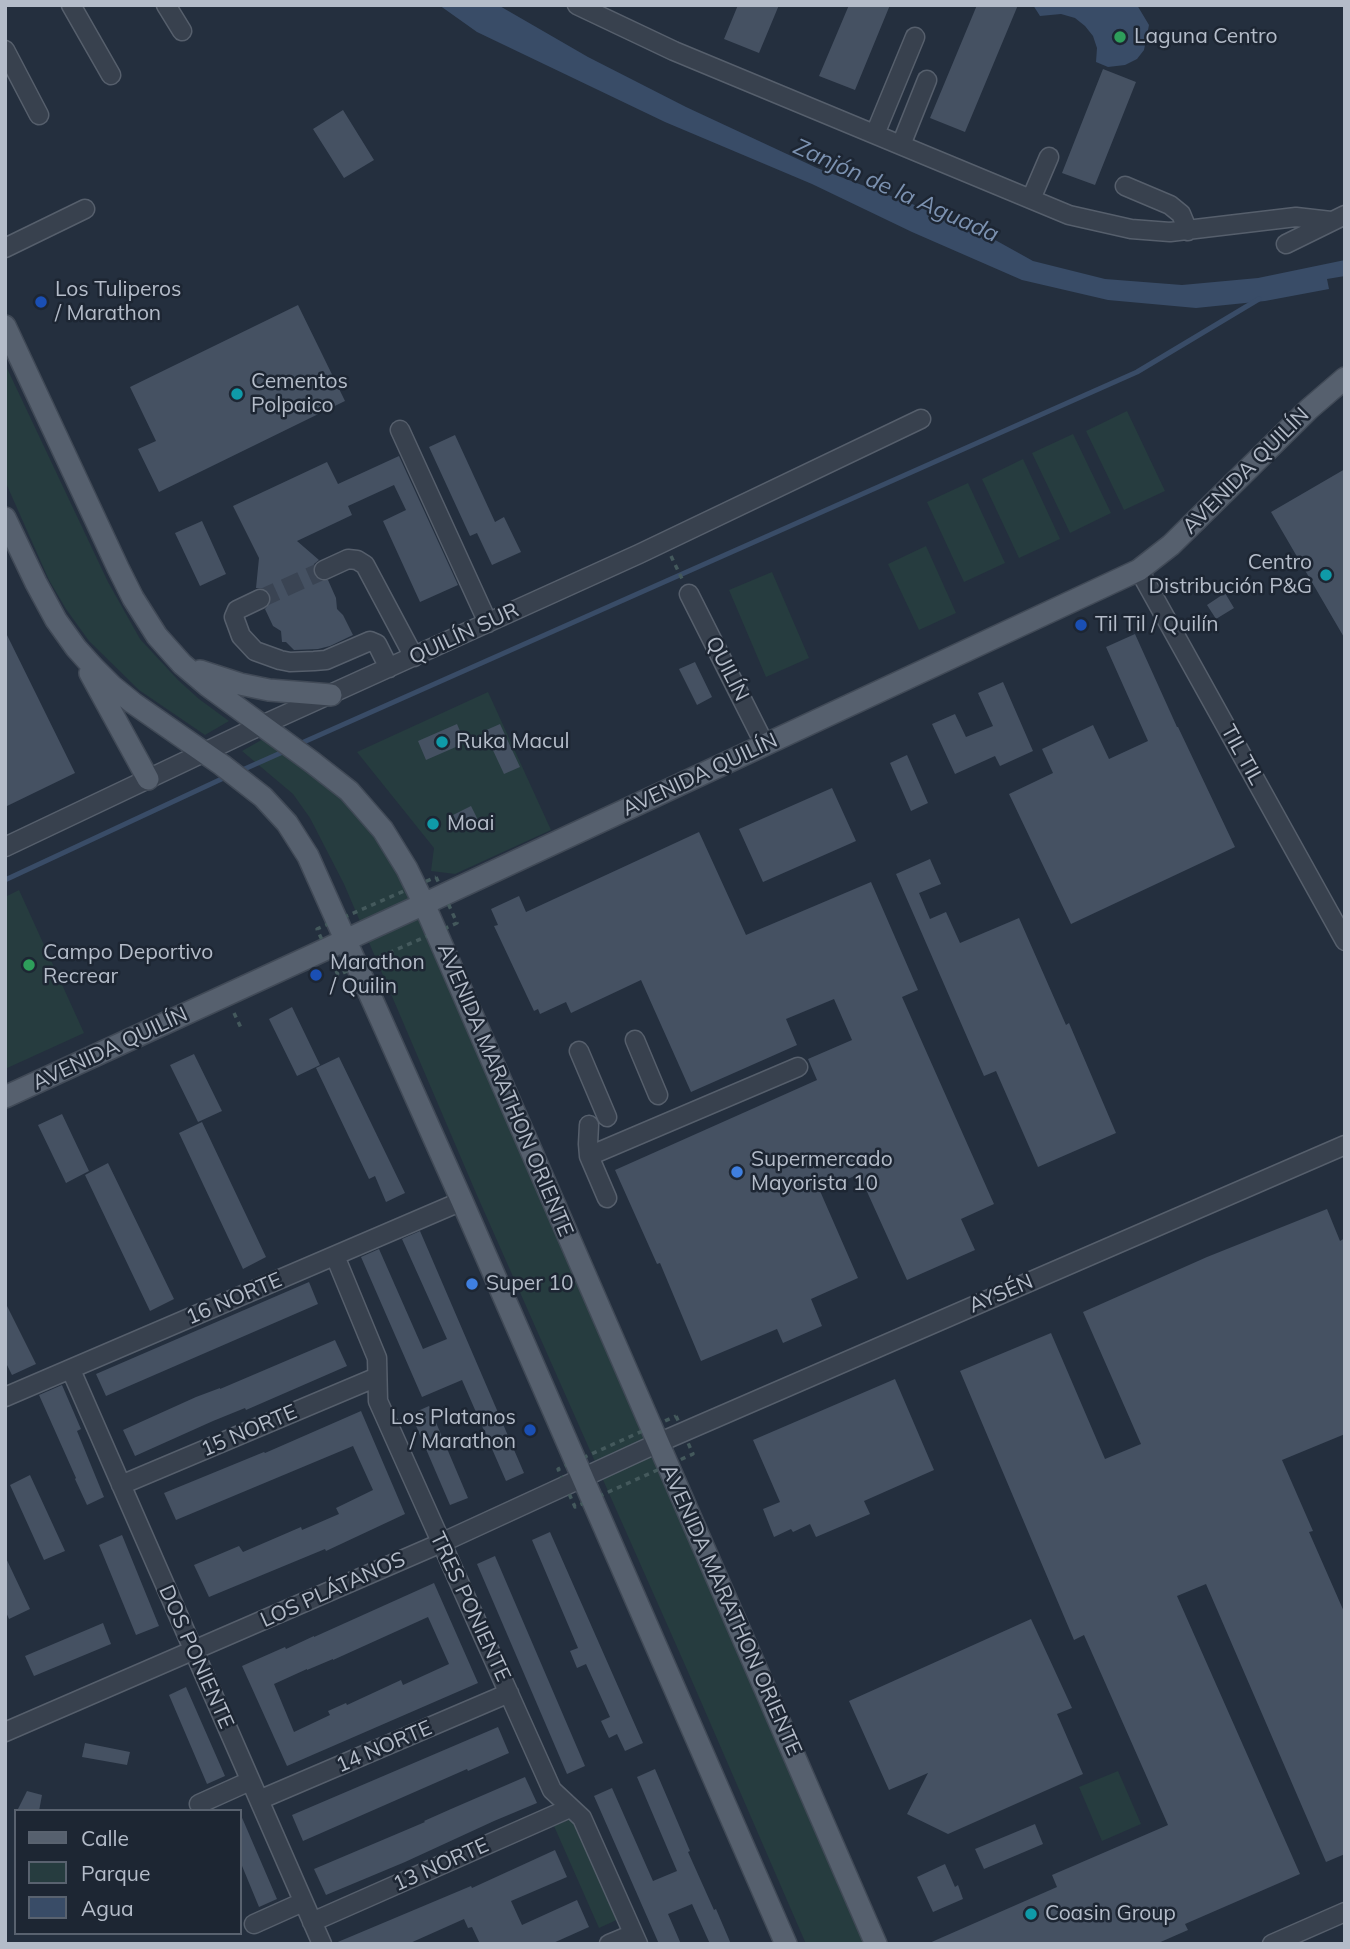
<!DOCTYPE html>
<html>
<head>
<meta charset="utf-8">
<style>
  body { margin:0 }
  #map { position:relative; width:1350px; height:1949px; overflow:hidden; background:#242f3e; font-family:Mulish,sans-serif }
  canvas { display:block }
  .frame { position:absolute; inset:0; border:7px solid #b4bcc9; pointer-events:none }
  .legend { position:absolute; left:14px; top:1809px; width:228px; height:126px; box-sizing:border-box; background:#1d2633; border:2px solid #59626f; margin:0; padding:9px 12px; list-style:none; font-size:21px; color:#b4bcc9 }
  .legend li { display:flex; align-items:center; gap:14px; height:35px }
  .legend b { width:35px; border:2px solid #59626f }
</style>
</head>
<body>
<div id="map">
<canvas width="1350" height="1949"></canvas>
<div class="frame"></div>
<ul class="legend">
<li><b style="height:9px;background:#56606e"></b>Calle</li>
<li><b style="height:19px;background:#263c3f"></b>Parque</li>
<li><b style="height:19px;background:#394c67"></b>Agua</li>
</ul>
</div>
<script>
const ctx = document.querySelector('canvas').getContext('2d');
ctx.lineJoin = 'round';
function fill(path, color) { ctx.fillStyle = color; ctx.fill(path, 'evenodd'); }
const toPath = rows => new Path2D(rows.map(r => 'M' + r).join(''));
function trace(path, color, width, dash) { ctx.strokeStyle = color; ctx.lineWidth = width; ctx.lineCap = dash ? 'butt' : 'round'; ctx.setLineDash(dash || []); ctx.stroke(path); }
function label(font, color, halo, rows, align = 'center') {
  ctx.font = font + ' Mulish,sans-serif'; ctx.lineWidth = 5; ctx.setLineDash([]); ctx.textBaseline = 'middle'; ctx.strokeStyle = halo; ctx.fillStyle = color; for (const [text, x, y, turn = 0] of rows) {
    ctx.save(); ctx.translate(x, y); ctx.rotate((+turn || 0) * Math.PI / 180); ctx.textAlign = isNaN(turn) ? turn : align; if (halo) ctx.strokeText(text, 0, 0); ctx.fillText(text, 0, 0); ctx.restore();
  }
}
fill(toPath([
  [5,364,108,582,140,639,178,680,199,699,229,721,205,735,139,690,89,641,66,609,49,580,5,481],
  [1127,411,1165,491,1124,510,1086,431],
  [1073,434,1111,513,1070,533,1032,453],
  [1023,459,1060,539,1019,558,982,479],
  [968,483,1005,563,964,582,927,502],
  [926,546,956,613,919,630,888,564],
  [772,572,809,658,766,677,729,590],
  [488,692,551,830,455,874,431,871,434,848,357,752],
  [263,739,321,777,370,826,408,886,868,1944,806,1944,689,1674,476,1193,344,884,310,818,293,794,242,751],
  [19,890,84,1033,5,1069,5,897],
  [1118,1771,1141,1824,1102,1841,1079,1787],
  [571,1819,581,1825,621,1918,599,1928,554,1826]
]), '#263c3f');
fill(toPath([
  [439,5,498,5,588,57,686,107,817,168,970,226,1033,261,1105,279,1182,285,1258,278,1345,260,1345,276,1327,279,1329,289,1265,301,1196,308,1108,300,1022,280,912,232,812,184,665,122,477,32],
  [1033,5,1137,5,1149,25,1144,50,1137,59,1125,65,1108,67,1096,62,1097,48,1093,36,1085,26,1075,18,1061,14,1040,16]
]), '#394c67');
trace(toPath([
  [297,745,1137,372,1259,299],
  [240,771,285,751],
  [5,880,228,776]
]), '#394c67', 5);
fill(toPath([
  [738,5,779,5,759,53,724,39],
  [849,5,890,5,855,90,819,76],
  [977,5,1018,5,965,132,930,118],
  [1103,69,1136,82,1095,185,1062,173],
  [343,110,374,160,344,178,313,129],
  [298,305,345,401,159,492,138,449,156,441,130,387],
  [455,435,495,522,504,517,521,552,492,565,477,533,470,536,429,447],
  [399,456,458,585,420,602,383,521,406,510,394,485,348,506,352,515,297,541,319,560,314,564,313,574,318,580,328,580,336,598,337,609,343,615,353,635,330,646,318,649,294,650,286,642,282,642,281,631,273,626,265,609,271,601,270,594,266,589,256,588,259,558,233,506,327,462,338,484],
  [1345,469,1345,639,1271,512],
  [202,521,226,574,200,586,175,533],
  [1225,593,1234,608,1216,619,1207,605],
  [5,631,75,773,5,807],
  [1135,634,1177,727,1178,727,1235,847,1071,924,1009,794,1053,773,1042,749,1093,725,1109,759,1148,741,1106,647],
  [695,662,712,697,697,705,679,669],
  [1003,682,1033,751,1000,766,995,756,955,774,932,724,955,714,966,737,993,726,978,693],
  [457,724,465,743,426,760,418,741],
  [500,724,520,767,504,774,484,731],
  [907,755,928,803,911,811,890,763],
  [832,788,856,841,763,882,739,829],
  [471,806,479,822,461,831,453,815],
  [699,832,746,935,871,882,918,990,902,997,994,1204,961,1219,975,1250,907,1280,859,1174,820,1191,858,1278,811,1299,822,1326,783,1343,777,1329,701,1361,660,1263,657,1264,615,1170,817,1080,808,1059,852,1040,834,999,786,1019,797,1045,691,1092,641,980,571,1013,566,1002,540,1014,538,1009,534,1011,494,926,498,925,491,909,519,896,526,912],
  [930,859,941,884,919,893,930,919,946,912,960,943,1019,918,1066,1025,1069,1023,1116,1133,1038,1167,996,1071,984,1076,896,874],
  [292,1007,320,1065,297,1076,269,1019],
  [194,1054,222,1111,198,1122,170,1065],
  [339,1057,405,1193,386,1202,375,1176,369,1179,316,1068],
  [62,1114,89,1171,66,1183,38,1125],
  [202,1122,266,1257,243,1269,179,1133],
  [108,1163,174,1299,150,1311,85,1175],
  [1327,1209,1340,1241,1345,1238,1345,1434,1282,1460,1313,1531,1309,1532,1345,1614,1345,1854,1326,1862,1206,1584,1177,1596,1300,1874,1185,1924,1188,1930,1156,1944,927,1944,1057,1887,1052,1875,1168,1825,1084,1635,1074,1640,960,1371,1051,1333,1105,1459,1141,1444,1083,1312,1207,1257],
  [420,1231,524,1473,506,1481,462,1380,422,1397,361,1257,379,1249,423,1349,447,1339,402,1239],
  [309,1282,318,1304,106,1396,96,1374],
  [5,1302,36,1364,12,1375,5,1361],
  [335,1340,347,1366,246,1410,245,1408,213,1421,135,1456,123,1430,196,1397,220,1388,220,1389],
  [895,1379,934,1470,864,1501,870,1514,816,1537,810,1524,793,1532,791,1529,774,1537,763,1509,780,1502,753,1440],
  [62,1385,81,1429,77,1431,104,1497,87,1505,75,1479,76,1478,39,1395],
  [429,1406,468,1498,450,1505,411,1414],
  [361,1411,405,1514,326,1551,325,1549,209,1597,194,1565,239,1546,243,1552,301,1527,302,1530,339,1514,336,1508,373,1490,353,1446,176,1520,164,1493,264,1452,265,1453],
  [30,1475,65,1551,44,1560,10,1485],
  [550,1532,643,1743,625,1751,617,1734,609,1738,601,1721,610,1717,586,1664,577,1668,570,1651,578,1648,532,1540],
  [122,1535,159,1626,136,1635,99,1545],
  [5,1556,30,1609,9,1619,5,1610],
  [495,1556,585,1766,567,1774,477,1564],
  [434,1583,478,1683,287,1766,242,1666,285,1647,286,1649,314,1636,314,1637],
  [428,1617,449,1664,403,1685,401,1680,347,1705,346,1703,328,1711,330,1715,294,1732,274,1684,307,1669,307,1670,333,1659,333,1660],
  [1031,1619,1072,1708,1057,1714,1083,1774,948,1834,907,1814,928,1773,889,1790,849,1701],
  [103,1623,111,1644,34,1676,25,1656],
  [186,1687,225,1776,207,1784,169,1695],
  [498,1727,509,1753,468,1771,467,1769,303,1841,292,1815],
  [85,1743,130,1752,127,1765,82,1757],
  [655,1769,690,1851,688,1852,714,1910,716,1909,731,1944,710,1944,692,1904,668,1914,681,1944,659,1944,594,1796,612,1788,653,1881,677,1871,637,1777],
  [525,1777,537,1803,494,1821,405,1862,326,1895,314,1869,425,1822,424,1821,451,1809],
  [27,1791,42,1795,39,1811,17,1811],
  [240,1813,277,1899,259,1907,240,1861],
  [1035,1824,1043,1844,984,1869,975,1849],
  [555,1850,567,1877,511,1901,522,1925,577,1900,589,1927,551,1944,480,1944,472,1927,468,1928,464,1919,408,1944,333,1944,471,1886,472,1888],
  [945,1864,955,1887,958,1885,963,1899,933,1912,917,1877]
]), '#455162');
trace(toPath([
  [260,599,324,570]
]), '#3a4453', 18, [18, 9]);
const minor = toPath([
  [71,5,111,75],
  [166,5,182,31],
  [577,5,674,51,1069,215,1131,229,1170,232,1296,217,1331,221],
  [5,50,39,115],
  [875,134,915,37],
  [901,145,927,80],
  [1125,186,1170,205,1181,214,1188,231],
  [1031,199,1049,157],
  [1286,244,1345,215],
  [5,248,85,209],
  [400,430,488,623],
  [324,570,348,559,357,560,365,565,414,657],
  [1139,570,1345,941],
  [689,594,765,745],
  [260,599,237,610,234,617,241,636,255,651,280,660,290,662,314,661,326,660,370,641,377,644,389,668],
  [5,847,249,731,639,554,921,419],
  [635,1040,658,1095],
  [579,1051,607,1117],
  [589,1125,588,1144,589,1156,607,1198],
  [589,1156,798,1067],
  [335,1256,377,1358,378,1401,552,1790,582,1818,638,1944],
  [71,1370,322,1944],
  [5,1397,462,1201],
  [121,1485,377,1377],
  [5,1732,441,1543,658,1443,1345,1145],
  [259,1800,509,1693],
  [199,1804,250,1781],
  [312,1922,570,1808],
  [254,1924,303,1902],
  [609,1944,633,1934],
  [1272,1944,1345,1912]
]);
const major = toPath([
  [5,326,118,568,133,598,157,636,182,664,208,686,312,762,349,791,383,830,407,869,424,904,876,1944],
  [5,518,36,583,56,620,76,648,94,668,112,686,133,703,222,765,263,797,287,823,308,856,462,1201,786,1944],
  [200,671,240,684,269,690,331,695],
  [90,673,148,779],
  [5,1097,424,904,1139,570,1171,545,1309,409,1345,378]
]);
trace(minor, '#565f6c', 21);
trace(major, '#414a57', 24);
trace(toPath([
  [671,556,683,581],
  [436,877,457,923,338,975,317,929,436,877],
  [234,1013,242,1030],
  [676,1416,693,1454,575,1507,558,1469,676,1416]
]), '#44595c', 3.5, [5, 5]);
trace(minor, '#38414e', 18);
trace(major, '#56606e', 21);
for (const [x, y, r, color] of [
  [1120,37,7,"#2e9e5b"],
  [41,302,7,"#1a4fb4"],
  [237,394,7,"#0f9aa8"],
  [1326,575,7,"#0f9aa8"],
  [1081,625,7,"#1a4fb4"],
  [442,742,7,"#0f9aa8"],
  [433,824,7,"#0f9aa8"],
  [29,965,7,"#2e9e5b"],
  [316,975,7,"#1a4fb4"],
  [737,1172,7,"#3f7fe0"],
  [472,1284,7,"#3f7fe0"],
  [530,1430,7,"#1a4fb4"],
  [1031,1914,7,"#0f9aa8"]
]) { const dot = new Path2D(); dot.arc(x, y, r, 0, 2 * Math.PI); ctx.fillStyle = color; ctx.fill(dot); trace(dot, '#1d2633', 2.5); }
label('21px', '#b4bcc9', '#1d2633', [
  ["Laguna Centro",1134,37],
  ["Los Tuliperos",55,290],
  ["/ Marathon",55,314],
  ["Cementos",251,382],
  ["Polpaico",251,406],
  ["Centro",1312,563,"right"],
  ["Distribución P&G",1312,587,"right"],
  ["Til Til / Quilín",1095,625],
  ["Ruka Macul",456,742],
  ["Moai",447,824],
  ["Campo Deportivo",43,953],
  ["Recrear",43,977],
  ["Marathon",330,963],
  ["/ Quilin",330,987],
  ["Supermercado",751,1160],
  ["Mayorista 10",751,1184],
  ["Super 10",486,1284],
  ["Los Platanos",516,1418,"right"],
  ["/ Marathon",516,1442,"right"],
  ["Coasin Group",1045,1914]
], 'left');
label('21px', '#b4bcc9', '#1d2633', [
  ["AVENIDA QUILÍN",1246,471,-45],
  ["QUILÍN SUR",464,634,-25],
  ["QUILÍN",727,669,63],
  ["TIL TIL",1242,755,61],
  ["AVENIDA QUILÍN",700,775,-25],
  ["AVENIDA QUILÍN",110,1049,-25],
  ["AVENIDA MARATHON ORIENTE",505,1090,67],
  ["AYSÉN",1001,1294,-23],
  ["16 NORTE",234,1299,-23],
  ["15 NORTE",249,1431,-23],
  ["LOS PLÁTANOS",333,1590,-24],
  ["TRES PONIENTE",470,1607,65],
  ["AVENIDA MARATHON ORIENTE",731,1610,66],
  ["DOS PONIENTE",196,1657,66],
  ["14 NORTE",384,1747,-23],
  ["13 NORTE",441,1865,-24]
]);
label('italic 23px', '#7c92b1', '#1d2633', [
  ["Zanjón de la Aguada",896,191,24]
]);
</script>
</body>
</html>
